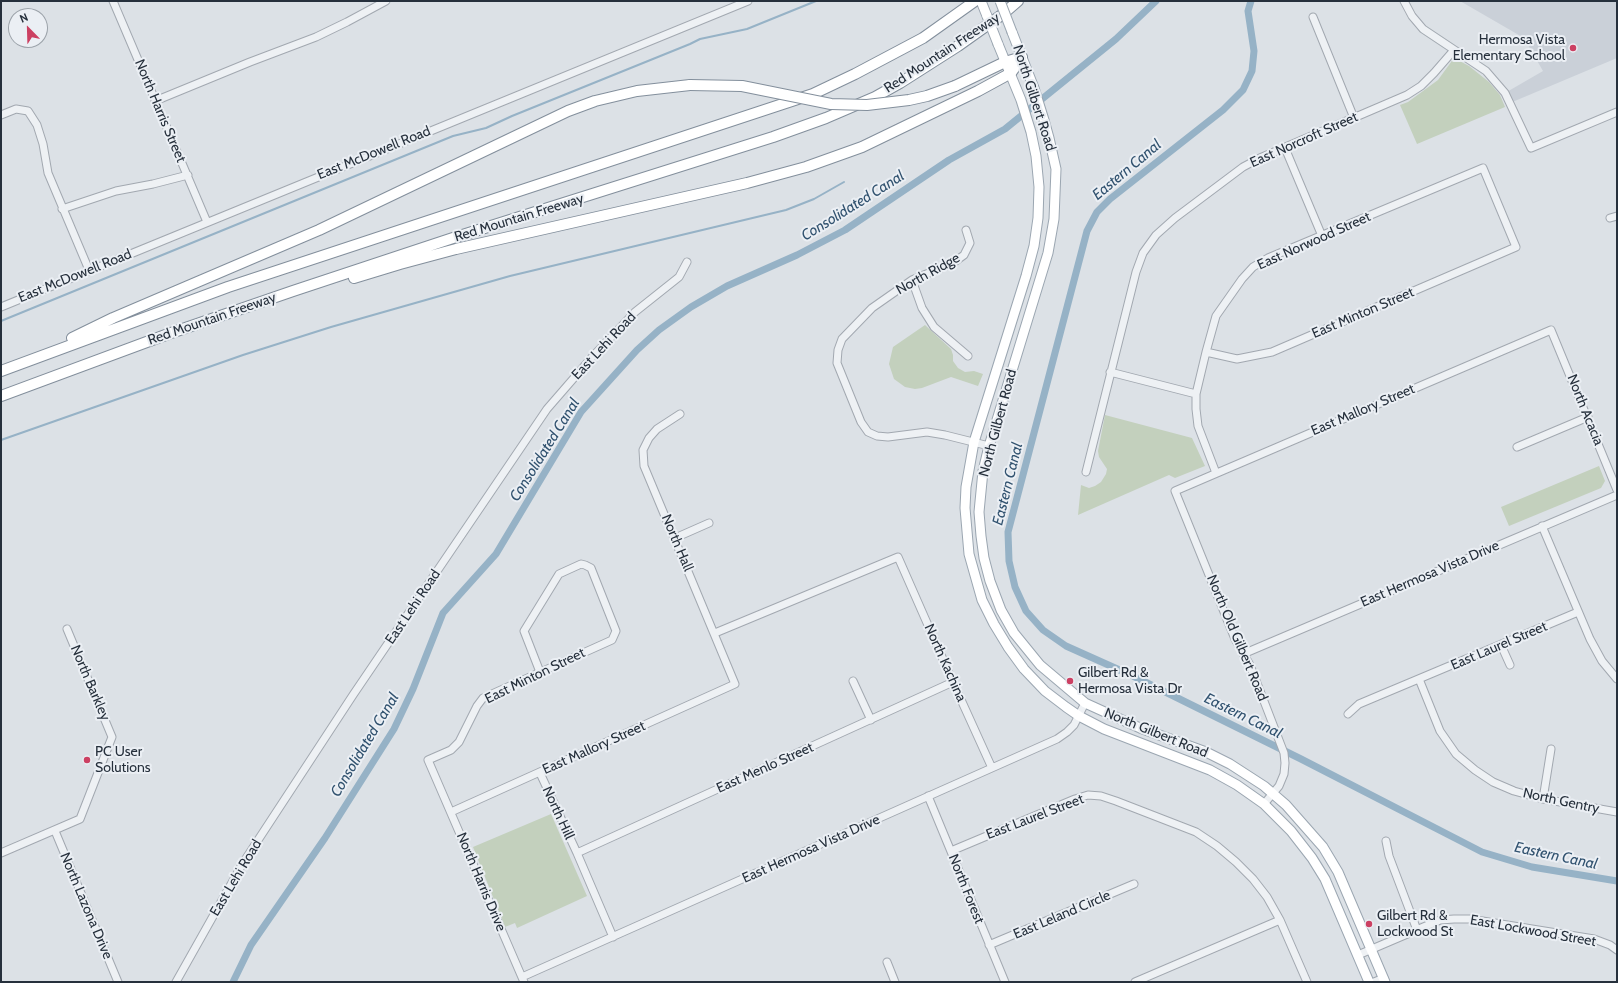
<!DOCTYPE html>
<html>
<head>
<meta charset="utf-8">
<style>
  body { margin:0 }
  #map { position:relative; width:1618px; height:983px; overflow:hidden; background:#dce1e6; font-family:Cabin,sans-serif }
  canvas { display:block }
  .frame { position:absolute; inset:0; border:2px solid #26303c; pointer-events:none }
  .north { position:absolute; left:8px; top:8px; width:40px; height:40px; box-sizing:border-box; background:#ebeff4; border:1px solid #9ca3aa; border-radius:50%; rotate:337deg; font-size:11px; font-weight:700; line-height:16px; text-align:center; color:#26303c }
  .north::after { content:''; display:block; margin:auto; width:14px; height:18px; background:#cc4062; clip-path:polygon(50% 0,100% 100%,50% 72%,0 100%) }
</style>
</head>
<body>
<div id="map">
<canvas width="1618" height="983"></canvas>
<div class="frame"></div>
<div class="north">N</div>
</div>
<script>
const ctx = document.querySelector('canvas').getContext('2d');
ctx.lineJoin = 'round';
function fill(path, color) { ctx.fillStyle = color; ctx.fill(path, 'evenodd'); }
const toPath = rows => new Path2D(rows.map(r => 'M' + r).join(''));
function trace(path, color, width, dash) { ctx.strokeStyle = color; ctx.lineWidth = width; ctx.lineCap = dash ? 'butt' : 'round'; ctx.setLineDash(dash || []); ctx.stroke(path); }
function label(font, color, halo, rows, align = 'center') {
  ctx.font = font + ' Cabin,sans-serif'; ctx.lineWidth = 4; ctx.setLineDash([]); ctx.textBaseline = 'middle'; ctx.strokeStyle = halo; ctx.fillStyle = color; for (const [text, x, y, turn = 0] of rows) {
    ctx.save(); ctx.translate(x, y); ctx.rotate((+turn || 0) * Math.PI / 180); ctx.textAlign = isNaN(turn) ? turn : align; if (halo) ctx.strokeText(text, 0, 0); ctx.fillText(text, 0, 0); ctx.restore();
  }
}
fill(toPath([
  [1460,1,1617,1,1617,58,1510,103,1505,93,1543,71,1524,38]
]), '#cad0d8');
fill(toPath([
  [1454,58,1469,66,1489,82,1500,95,1505,107,1417,144,1400,105,1408,102,1438,80],
  [925,325,951,349,953,355,953,361,958,368,965,372,974,371,983,374,978,386,951,377,922,388,915,389,905,387,894,379,889,364,893,347],
  [1105,415,1192,438,1205,466,1175,478,1169,475,1078,515,1081,485,1089,488,1095,486,1101,482,1106,474,1107,469,1099,457,1098,451],
  [1599,466,1605,481,1601,488,1509,526,1501,507],
  [551,814,587,896,517,928,515,923,505,927,473,847]
]), '#c3d0bd');
trace(toPath([
  [1,321,453,136,486,128,512,116,690,44,700,39,747,29,816,1],
  [1,440,243,355,331,327,510,276,786,210,814,199,844,182]
]), '#96b2c6', 2);
trace(toPath([
  [1251,1,1248,11,1254,51,1252,71,1243,90,1223,110,1110,199,1097,212,1087,231,1008,532,1009,561,1015,587,1026,611,1043,630,1066,646,1133,676,1301,759,1482,852,1532,867,1617,881],
  [233,982,251,945,325,838,394,729,413,689,443,613,496,554,581,412,637,350,659,330,691,307,727,286,797,255,845,230,949,160,1005,129,1116,39,1156,1]
]), '#96b2c6', 7);
const minor = toPath([
  [113,1,207,222],
  [1404,1,1412,16,1423,29,1486,71,1505,93,1531,148,1617,112],
  [1313,17,1354,118],
  [155,101,250,62,316,37,347,22,386,1],
  [1,115,16,109,28,111,37,125,43,144,48,173,89,270],
  [1285,148,1322,236],
  [62,209,116,191,153,184,188,175],
  [1610,218,1617,216],
  [966,230,970,243,964,255,953,263,912,280,872,308,842,339,838,350,837,363,861,422,868,432,877,436,888,437,927,432,945,435,989,446],
  [912,280,922,308,934,327,968,356],
  [1,307,748,1],
  [1206,352,1237,359,1272,352,1516,247,1483,168,1268,258,1253,267,1242,279,1216,316,1206,352,1196,394,1196,409,1198,426,1216,473],
  [1110,372,1196,394],
  [1517,447,1588,417],
  [1086,472,1136,272,1143,253,1156,235,1175,218,1243,167,1260,158,1407,95,1421,86,1434,73,1454,50],
  [1542,526,1590,639,1602,661,1617,679],
  [675,538,709,523],
  [715,633,898,557,953,682,992,768],
  [1501,645,1510,665],
  [1243,654,1617,495],
  [1419,679,1440,731,1456,754,1475,770,1493,782,1514,791,1543,799,1617,812],
  [853,681,871,720],
  [1348,714,1359,704,1578,612],
  [540,773,577,853,613,937],
  [928,796,1005,982],
  [1543,799,1551,749],
  [1264,804,1279,786,1284,774,1285,763,1284,753,1250,665,1235,639,1175,491,1551,330,1617,490],
  [451,812,735,684,644,466,643,450,649,438,657,429,680,414],
  [55,831,118,982],
  [1386,841,1389,856,1417,930],
  [951,851,1075,799,1088,795,1101,796,1116,801,1196,832,1217,846,1236,862,1253,879,1267,897,1280,920,1307,982],
  [1,853,80,819,112,737,67,629],
  [577,853,953,682],
  [989,945,1134,884],
  [1358,955,1440,920,1454,919,1470,919,1594,939,1610,945,1617,950],
  [887,962,895,982],
  [522,977,1057,739,1067,732,1074,725,1085,703],
  [176,982,243,863,353,695,547,409,593,356,635,312,679,277,687,262],
  [524,982,428,760,451,750,459,742,477,706,483,698,612,640,616,631,591,568,585,565,581,564,559,574,524,631,540,672],
  [1135,982,1280,920],
  [1374,982,1384,978]
]);
const major = toPath([
  [981,1,987,16],
  [1012,32,1034,88,1044,120,1049,138,1056,169,1054,219,1048,253,989,446,983,471,979,512,981,536,984,558,990,581,1001,610,1014,633,1040,665,1085,703,1140,728,1206,752,1230,764,1264,786,1286,805,1323,847,1338,872,1385,982],
  [998,44,1021,100,1031,132,1036,156,1039,187,1038,218,1034,246,1026,276,974,442,966,487,965,508,969,554,982,600,994,624,1008,647,1024,669,1045,691,1066,707,1079,716,1104,729,1210,770,1237,785,1264,804,1291,831,1312,858,1325,879,1369,982]
]);
const highway = toPath([
  [955,86,1005,62,1022,57],
  [354,278,400,264,456,249,747,183,806,167,862,147,978,91,1011,73,1022,57],
  [72,338,113,318,319,230,568,111,595,101,637,91,690,85],
  [1,371,228,287,813,94,855,74,923,38,975,1],
  [1,396,171,333,293,291,453,238,773,137,826,118,875,97,900,83,958,46,1003,14,1018,1]
]);
trace(minor, '#a2a8b0', 9);
trace(major, '#9ba6b1', 11);
trace(highway, '#838f9c', 12);
trace(minor, '#eef1f4', 7);
trace(major, '#fff', 9);
trace(highway, '#fff', 10);
const majorBridge = toPath([
  [1000,1,1012,32],
  [987,16,998,44]
]);
const highwayBridge = toPath([
  [690,85,742,86,831,104,867,105,909,100,927,96,955,86]
]);
trace(majorBridge, '#9ba6b1', 11, []);
trace(highwayBridge, '#838f9c', 12, []);
trace(majorBridge, '#fff', 9);
trace(highwayBridge, '#fff', 10);
for (const [x, y, r, color] of [
  [1573,48,4,"#cc4062"],
  [1070,681,4,"#cc4062"],
  [87,760,4,"#cc4062"],
  [1369,924,4,"#cc4062"]
]) { const dot = new Path2D(); dot.arc(x, y, r, 0, 2 * Math.PI); ctx.fillStyle = color; ctx.fill(dot); trace(dot, '#ebeff4', 1.5); }
label('14px', '#26303c', '#ebeff4', [
  ["Hermosa Vista",1565,40,"right"],
  ["Elementary School",1565,56,"right"],
  ["Gilbert Rd &",1078,673],
  ["Hermosa Vista Dr",1078,689],
  ["PC User",95,752],
  ["Solutions",95,768],
  ["Gilbert Rd &",1377,916],
  ["Lockwood St",1377,932]
], 'left');
label('14px', '#26303c', '#ebeff4', [
  ["Red Mountain Freeway",942,53,-33],
  ["North Gilbert Road",1034,98,72],
  ["North Harris Street",160,111,67],
  ["East Norcroft Street",1304,140,-24],
  ["East McDowell Road",374,153,-22],
  ["Red Mountain Freeway",519,218,-17],
  ["East Norwood Street",1314,241,-24],
  ["North Ridge",928,274,-29],
  ["East McDowell Road",75,276,-22],
  ["East Minton Street",1363,313,-23],
  ["Red Mountain Freeway",212,319,-19],
  ["East Lehi Road",604,346,-47],
  ["East Mallory Street",1363,410,-23],
  ["North Acacia",1585,410,68],
  ["North Gilbert Road",998,423,-75],
  ["North Hall",677,543,67],
  ["East Hermosa Vista Drive",1430,574,-23],
  ["East Lehi Road",413,607,-56],
  ["North Old Gilbert Road",1237,638,67],
  ["East Laurel Street",1499,646,-23],
  ["North Kachina",945,663,66],
  ["East Minton Street",535,676,-26],
  ["North Barkley",90,683,67],
  ["North Gilbert Road",1156,733,22],
  ["East Mallory Street",594,748,-24],
  ["East Menlo Street",765,768,-24],
  ["North Gentry",1561,801,12],
  ["North Hill",558,813,65],
  ["East Laurel Street",1035,817,-21],
  ["East Hermosa Vista Drive",811,849,-24],
  ["East Lehi Road",236,878,-59],
  ["North Harris Drive",481,882,67],
  ["North Forest",966,889,68],
  ["North Lazona Drive",86,906,67],
  ["East Leland Circle",1062,915,-23],
  ["East Lockwood Street",1533,931,10]
]);
label('italic 15px', '#31526f', '#ebeff4', [
  ["Eastern Canal",1127,170,-40],
  ["Consolidated Canal",853,206,-32],
  ["Consolidated Canal",545,450,-58],
  ["Eastern Canal",1008,484,-76],
  ["Eastern Canal",1243,716,26],
  ["Consolidated Canal",365,745,-59],
  ["Eastern Canal",1556,856,12]
]);
</script>
</body>
</html>
